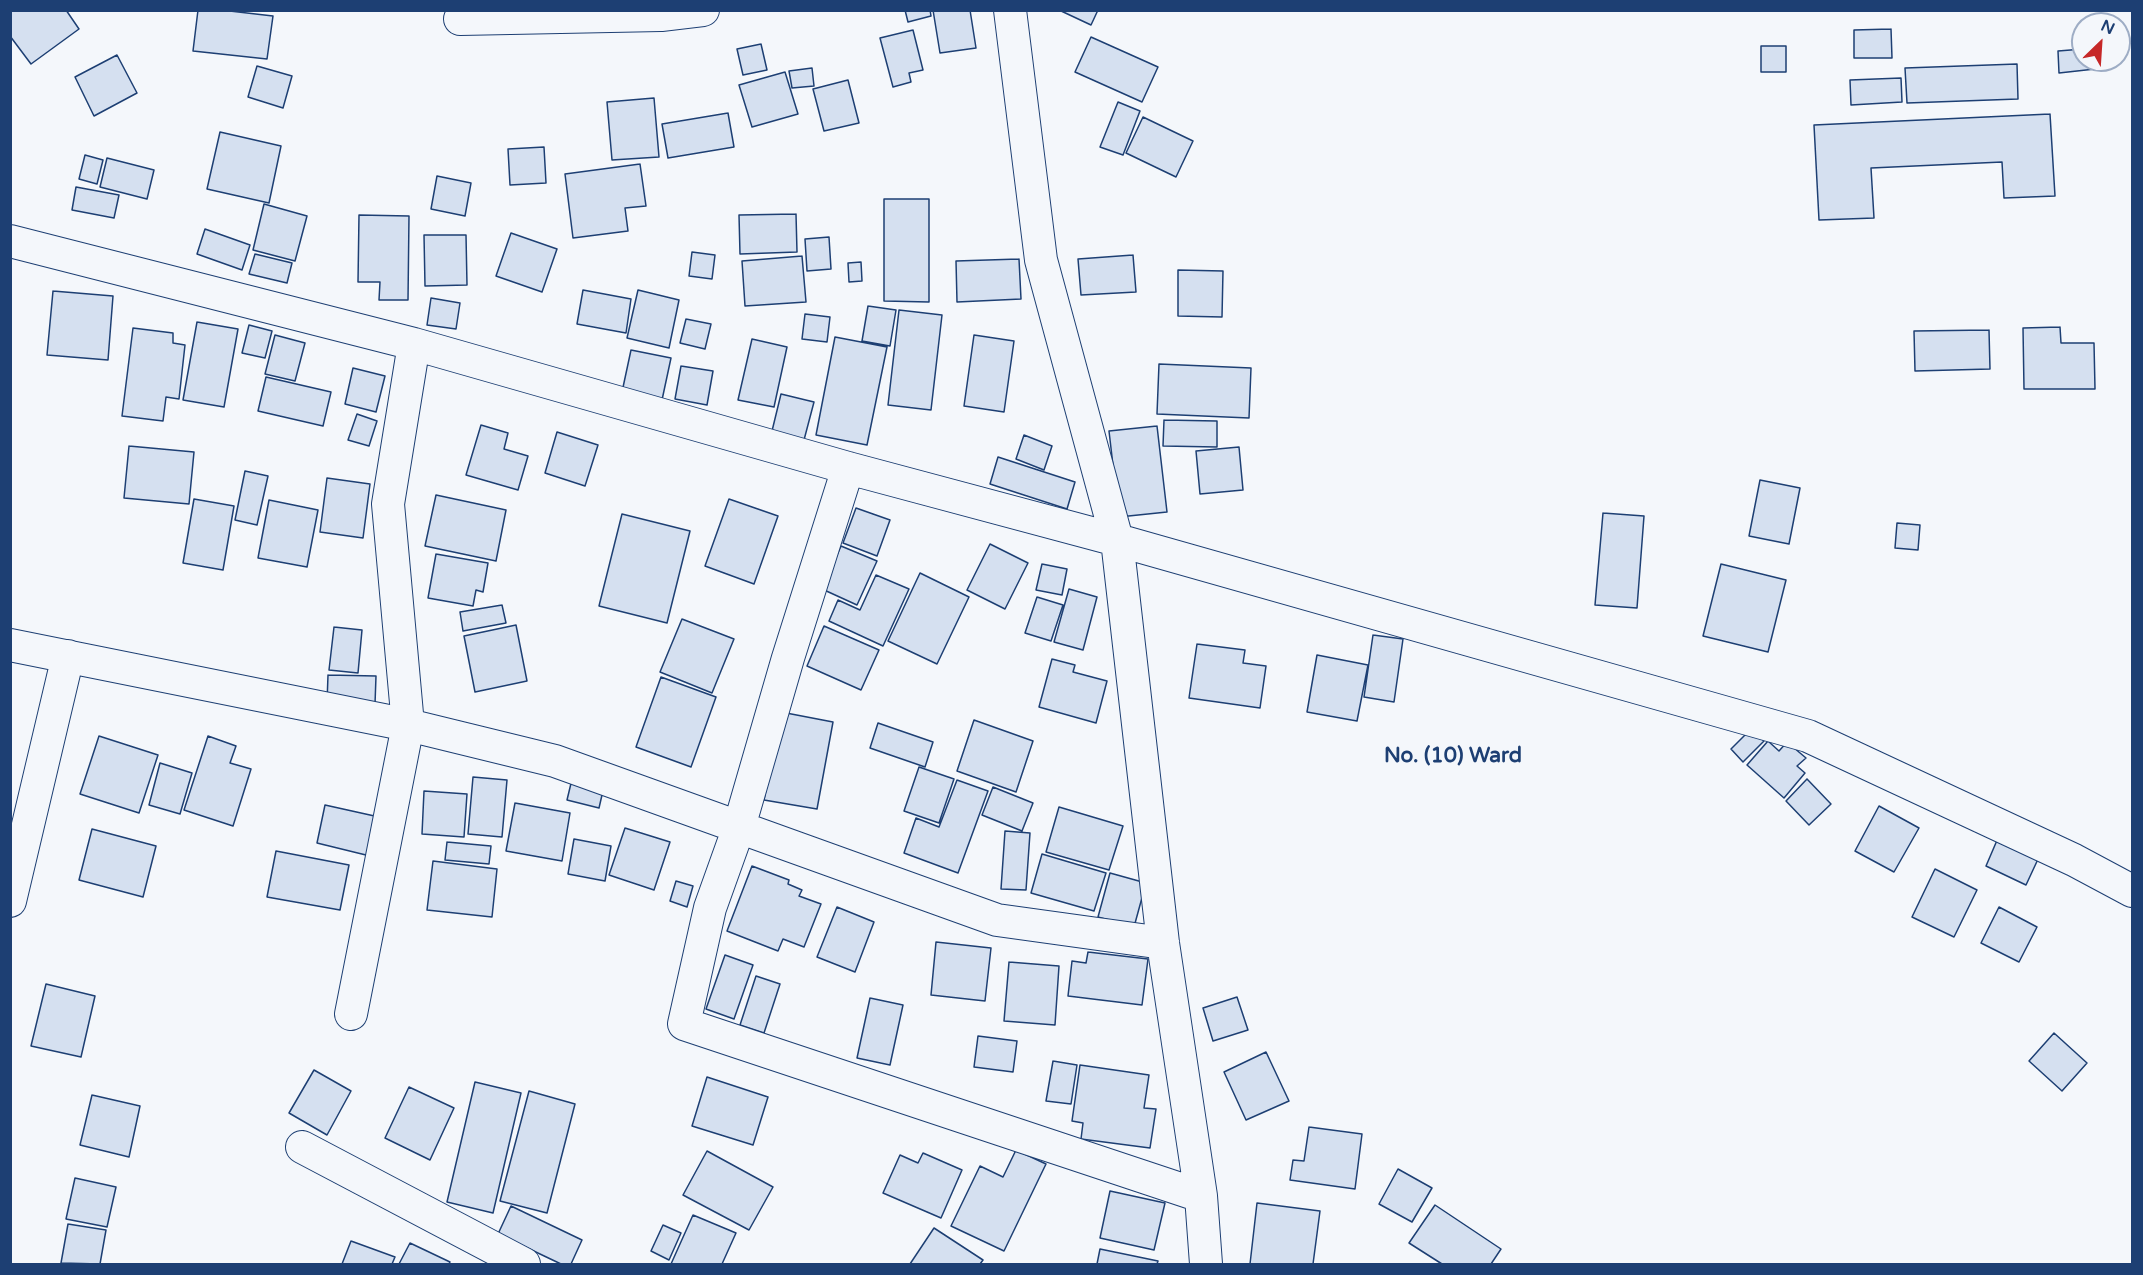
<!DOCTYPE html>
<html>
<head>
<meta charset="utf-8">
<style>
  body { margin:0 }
  #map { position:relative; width:2143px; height:1275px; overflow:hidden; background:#f4f7fb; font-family:"Varela Round",sans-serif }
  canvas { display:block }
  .frame { position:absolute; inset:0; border:12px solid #1d3f73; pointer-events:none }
  .north { position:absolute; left:2071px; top:12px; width:60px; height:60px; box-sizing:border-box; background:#f4f7fb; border:2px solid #9eadc5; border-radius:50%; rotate:25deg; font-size:16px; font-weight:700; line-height:24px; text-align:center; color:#1d3f73 }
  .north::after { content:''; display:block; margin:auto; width:21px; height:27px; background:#c62828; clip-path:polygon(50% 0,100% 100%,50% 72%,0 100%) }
</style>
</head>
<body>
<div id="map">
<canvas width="2143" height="1275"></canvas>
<div class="frame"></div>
<div class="north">N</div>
</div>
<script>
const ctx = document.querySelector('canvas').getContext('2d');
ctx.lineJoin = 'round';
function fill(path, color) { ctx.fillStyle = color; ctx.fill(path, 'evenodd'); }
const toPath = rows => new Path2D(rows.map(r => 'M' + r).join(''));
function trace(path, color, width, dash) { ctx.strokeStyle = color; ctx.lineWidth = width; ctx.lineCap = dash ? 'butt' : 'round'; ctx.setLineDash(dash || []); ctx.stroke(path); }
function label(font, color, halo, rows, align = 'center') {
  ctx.font = font + ' "Varela Round",sans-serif'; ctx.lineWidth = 4.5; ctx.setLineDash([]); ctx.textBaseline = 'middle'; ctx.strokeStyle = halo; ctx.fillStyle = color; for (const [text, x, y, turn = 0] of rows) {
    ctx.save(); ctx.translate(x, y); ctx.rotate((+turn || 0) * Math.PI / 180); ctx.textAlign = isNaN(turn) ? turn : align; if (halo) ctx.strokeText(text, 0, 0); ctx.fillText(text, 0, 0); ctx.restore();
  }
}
const building = toPath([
  [10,10,66,10,79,29,31,64,10,36,10,10],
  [198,10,221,10,273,16,267,59,193,51,198,10],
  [905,10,930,10,931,16,908,22,905,10],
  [933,10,970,10,976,48,940,53,933,10],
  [1059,10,1098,10,1091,25,1059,10],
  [1891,29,1892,58,1854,58,1854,30,1891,29],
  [913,30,923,70,909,73,911,82,893,87,880,38,913,30],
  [1091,37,1158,67,1142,102,1075,72,1091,37],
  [761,44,767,70,743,75,737,49,761,44],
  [1761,46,1786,46,1786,72,1761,72,1761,46],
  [2083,49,2083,60,2113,60,2113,67,2059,73,2058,51,2083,49],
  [117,55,137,93,94,116,75,77,117,55],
  [2017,64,2018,99,1907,103,1905,68,2017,64],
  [257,66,292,76,283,108,248,97,257,66],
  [812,68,814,86,792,88,789,71,812,68],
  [785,72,798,114,752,127,739,85,785,72],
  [1901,78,1902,102,1851,105,1850,80,1901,78],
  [848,80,859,123,824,131,813,89,848,80],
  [654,98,659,157,612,160,607,102,654,98],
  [1118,102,1140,111,1123,155,1100,147,1118,102],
  [728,113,734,147,668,158,662,124,728,113],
  [2050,114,2055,196,2004,198,2002,162,1871,168,1874,218,1819,220,1814,125,2050,114],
  [1143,117,1193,141,1176,177,1126,153,1143,117],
  [220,132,281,146,269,203,207,189,220,132],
  [544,147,546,183,510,185,508,149,544,147],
  [85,155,103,160,97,184,79,179,85,155],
  [107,158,154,170,147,199,100,187,107,158],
  [640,164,646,206,625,208,628,231,573,238,565,174,640,164],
  [437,176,471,183,465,216,431,209,437,176],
  [76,187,119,195,114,218,72,210,76,187],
  [884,199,929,199,929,302,884,301,884,199],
  [264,204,307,216,295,261,253,250,264,204],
  [796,214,797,252,740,254,739,215,796,214],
  [359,215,409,216,408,300,379,300,380,282,358,282,359,215],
  [205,229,250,245,242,270,197,254,205,229],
  [511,233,557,249,542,292,496,276,511,233],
  [424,235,466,235,467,285,425,286,424,235],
  [829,237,831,269,807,271,805,239,829,237],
  [692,252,715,255,712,279,689,276,692,252],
  [255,254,292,263,287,283,249,274,255,254],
  [1133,255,1136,292,1081,295,1078,259,1133,255],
  [802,256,806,302,745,306,742,261,802,256],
  [1019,259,1021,299,957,302,956,261,1019,259],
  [861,262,862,281,849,282,848,263,861,262],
  [1178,270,1223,271,1222,317,1178,316,1178,270],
  [583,290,631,299,626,333,577,324,583,290],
  [638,290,679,300,669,348,627,338,638,290],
  [53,291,113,296,108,360,47,355,53,291],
  [431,298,460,303,456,329,427,325,431,298],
  [868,306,896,310,890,346,862,341,868,306],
  [899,310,942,315,931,410,888,405,899,310],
  [805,314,830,317,827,342,802,339,805,314],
  [686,319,711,324,705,349,680,343,686,319],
  [197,322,238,329,224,407,183,400,197,322],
  [249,325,272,331,265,358,242,353,249,325],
  [2060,327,2061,343,2094,343,2095,389,2024,389,2023,328,2060,327],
  [133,328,173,333,173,343,185,345,179,399,166,397,163,421,122,416,133,328],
  [1989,330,1990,369,1915,371,1914,331,1989,330],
  [275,335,305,343,295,381,265,374,275,335],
  [974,335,1014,341,1004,412,964,406,974,335],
  [835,337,887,347,867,445,816,435,835,337],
  [752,339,787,347,774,407,738,400,752,339],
  [631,350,671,358,662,400,622,392,631,350],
  [1159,364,1251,368,1249,418,1157,414,1159,364],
  [681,366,713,371,707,405,675,399,681,366],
  [353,368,385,376,376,412,345,404,353,368],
  [266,377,331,392,323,426,258,411,266,377],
  [781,394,814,402,804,440,772,431,781,394],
  [357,414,377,421,369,446,348,440,357,414],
  [1164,420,1217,421,1217,447,1163,446,1164,420],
  [481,425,508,433,504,449,528,456,518,490,466,475,481,425],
  [1157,426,1167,512,1119,517,1109,431,1157,426],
  [557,432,598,445,585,486,545,473,557,432],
  [1024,435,1052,446,1044,470,1016,459,1024,435],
  [129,446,194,452,189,504,124,498,129,446],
  [1239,447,1243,490,1200,494,1196,451,1239,447],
  [998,457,1075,482,1067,509,990,484,998,457],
  [245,471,268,476,257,525,235,520,245,471],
  [327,478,370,484,363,538,320,532,327,478],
  [1760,480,1800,488,1789,544,1749,536,1760,480],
  [436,495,506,510,496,561,425,546,436,495],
  [194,499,234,506,223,570,183,563,194,499],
  [729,499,778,516,754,584,705,566,729,499],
  [269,500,318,510,307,567,258,558,269,500],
  [856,508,890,520,877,556,843,543,856,508],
  [1603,513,1644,516,1637,608,1595,605,1603,513],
  [622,514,690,531,667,623,599,606,622,514],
  [1897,523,1920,525,1918,550,1895,548,1897,523],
  [990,544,1028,563,1005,609,967,590,990,544],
  [841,546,877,561,857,605,822,589,841,546],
  [436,554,488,563,483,592,476,590,473,606,428,598,436,554],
  [1042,564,1067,569,1062,595,1036,590,1042,564],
  [1721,564,1786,580,1768,652,1703,636,1721,564],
  [920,573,969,597,937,664,888,641,920,573],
  [876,575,909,589,883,646,829,621,838,600,860,610,876,575],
  [1069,589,1097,597,1083,650,1054,642,1069,589],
  [1037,597,1063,605,1051,641,1025,633,1037,597],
  [502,605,506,623,463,631,460,612,502,605],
  [682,619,734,639,712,693,660,672,682,619],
  [516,625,527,681,475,692,464,636,516,625],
  [824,626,879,650,861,690,807,666,824,626],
  [334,627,362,630,358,673,329,670,334,627],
  [1373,635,1403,639,1394,702,1364,697,1373,635],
  [1197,644,1245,650,1243,663,1266,666,1260,708,1189,698,1197,644],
  [1317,655,1368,665,1357,721,1307,712,1317,655],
  [1052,659,1075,665,1073,672,1107,681,1096,723,1039,707,1052,659],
  [328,675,376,676,375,704,327,703,328,675],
  [661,677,716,697,691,767,636,747,661,677],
  [781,712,833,722,817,809,764,800,781,712],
  [974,720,1033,741,1016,792,957,771,974,720],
  [878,723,933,742,925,767,870,748,878,723],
  [1751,729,1764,741,1743,762,1731,749,1751,729],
  [99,736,158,755,139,813,80,794,99,736],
  [208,736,236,746,230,763,251,769,233,826,184,810,208,736],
  [1768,741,1779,751,1787,742,1806,758,1797,766,1805,773,1784,798,1747,765,1768,741],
  [160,763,192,773,180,814,149,805,160,763],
  [919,767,954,779,939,823,904,811,919,767],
  [573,775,605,782,599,808,567,800,573,775],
  [473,777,507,780,502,837,468,834,473,777],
  [1807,779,1831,804,1809,825,1786,801,1807,779],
  [957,780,988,791,958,873,904,853,916,818,939,827,957,780],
  [993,787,1033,803,1022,831,982,815,993,787],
  [424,791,467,794,464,837,422,834,424,791],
  [515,803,570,813,562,861,506,851,515,803],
  [325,805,379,817,370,856,317,843,325,805],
  [1879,806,1919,828,1894,872,1855,851,1879,806],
  [1059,807,1123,826,1109,870,1046,852,1059,807],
  [625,828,670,842,654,890,609,875,625,828],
  [92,829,156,846,143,897,79,880,92,829],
  [1005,831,1030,833,1026,890,1001,889,1005,831],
  [1998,838,2039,857,2026,885,1986,866,1998,838],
  [574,839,611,846,605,881,568,874,574,839],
  [447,842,491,846,489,864,445,860,447,842],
  [276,851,349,865,340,910,267,897,276,851],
  [1042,854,1106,873,1094,911,1031,893,1042,854],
  [433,861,497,869,492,917,427,910,433,861],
  [752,866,789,880,788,884,802,890,799,896,821,904,804,947,783,939,778,951,727,931,752,866],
  [1935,869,1977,890,1954,937,1912,917,1935,869],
  [1110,873,1146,883,1134,927,1098,917,1110,873],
  [676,881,693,886,687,907,670,901,676,881],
  [837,907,874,922,855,972,817,957,837,907],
  [1999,907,2037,927,2019,962,1981,943,1999,907],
  [936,942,991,948,985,1001,931,995,936,942],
  [1088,952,1148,959,1142,1005,1068,996,1072,961,1086,963,1088,952],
  [725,955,753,965,734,1019,706,1009,725,955],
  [1009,962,1059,966,1055,1025,1004,1021,1009,962],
  [756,976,780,984,764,1033,740,1025,756,976],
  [46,984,95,996,81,1057,31,1046,46,984],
  [1237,997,1248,1030,1213,1041,1203,1008,1237,997],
  [870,998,903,1005,890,1065,857,1058,870,998],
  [2054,1033,2087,1063,2062,1091,2029,1061,2054,1033],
  [978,1036,1017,1041,1013,1072,974,1067,978,1036],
  [1266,1052,1289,1101,1246,1120,1224,1072,1266,1052],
  [1053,1061,1077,1065,1071,1104,1046,1101,1053,1061],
  [1080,1065,1149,1075,1144,1108,1156,1109,1150,1148,1081,1139,1083,1123,1072,1121,1080,1065],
  [314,1070,351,1091,327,1135,289,1113,314,1070],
  [707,1077,768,1097,753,1145,692,1126,707,1077],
  [475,1082,521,1093,493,1213,447,1202,475,1082],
  [409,1087,454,1108,430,1160,385,1138,409,1087],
  [529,1091,575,1104,547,1213,500,1201,529,1091],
  [92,1095,140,1106,129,1157,80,1145,92,1095],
  [1309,1127,1362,1134,1355,1189,1290,1180,1293,1160,1304,1161,1309,1127],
  [1016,1150,1046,1164,1004,1251,951,1226,980,1166,1003,1177,1016,1150],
  [707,1151,773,1187,749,1230,683,1195,707,1151],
  [923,1153,962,1170,941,1218,883,1193,900,1155,918,1163,923,1153],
  [1398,1169,1432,1188,1412,1222,1379,1204,1398,1169],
  [75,1178,116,1187,107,1227,66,1219,75,1178],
  [1110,1191,1165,1203,1154,1250,1100,1238,1110,1191],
  [1257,1203,1320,1211,1313,1264,1250,1264,1257,1203],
  [1435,1205,1501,1249,1491,1264,1442,1264,1409,1243,1435,1205],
  [511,1206,582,1240,571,1264,561,1264,498,1234,511,1206],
  [693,1215,736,1233,722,1264,671,1264,693,1215],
  [68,1224,106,1230,100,1264,61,1263,68,1224],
  [663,1225,681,1233,669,1260,651,1251,663,1225],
  [934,1228,983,1260,980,1264,910,1264,934,1228],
  [351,1241,395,1257,392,1264,342,1264,351,1241],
  [410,1243,450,1262,449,1264,399,1264,410,1243],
  [1100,1249,1158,1261,1157,1264,1097,1264,1100,1249]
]);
fill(building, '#d5e0f0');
trace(building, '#1d3f73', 1.5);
const minor = toPath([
  [1010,10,1041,260,1117,540,1163,943,1201,1196,1206,1264],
  [460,19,661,15,703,10],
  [10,241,414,344,848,468,1117,540,1808,736,2074,860,2132,891],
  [848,468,788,658,739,827,710,908,684,1024,1201,1196],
  [10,645,408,725,555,761,997,920,1163,943],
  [10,901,68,656],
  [351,1014,408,725,388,504,414,344],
  [302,1147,524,1264]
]);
trace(minor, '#1d3f73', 34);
trace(minor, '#f4f7fb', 32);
label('bold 21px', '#1d3f73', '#f4f7fb', [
  ["No. (10) Ward",1453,756]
]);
</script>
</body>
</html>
